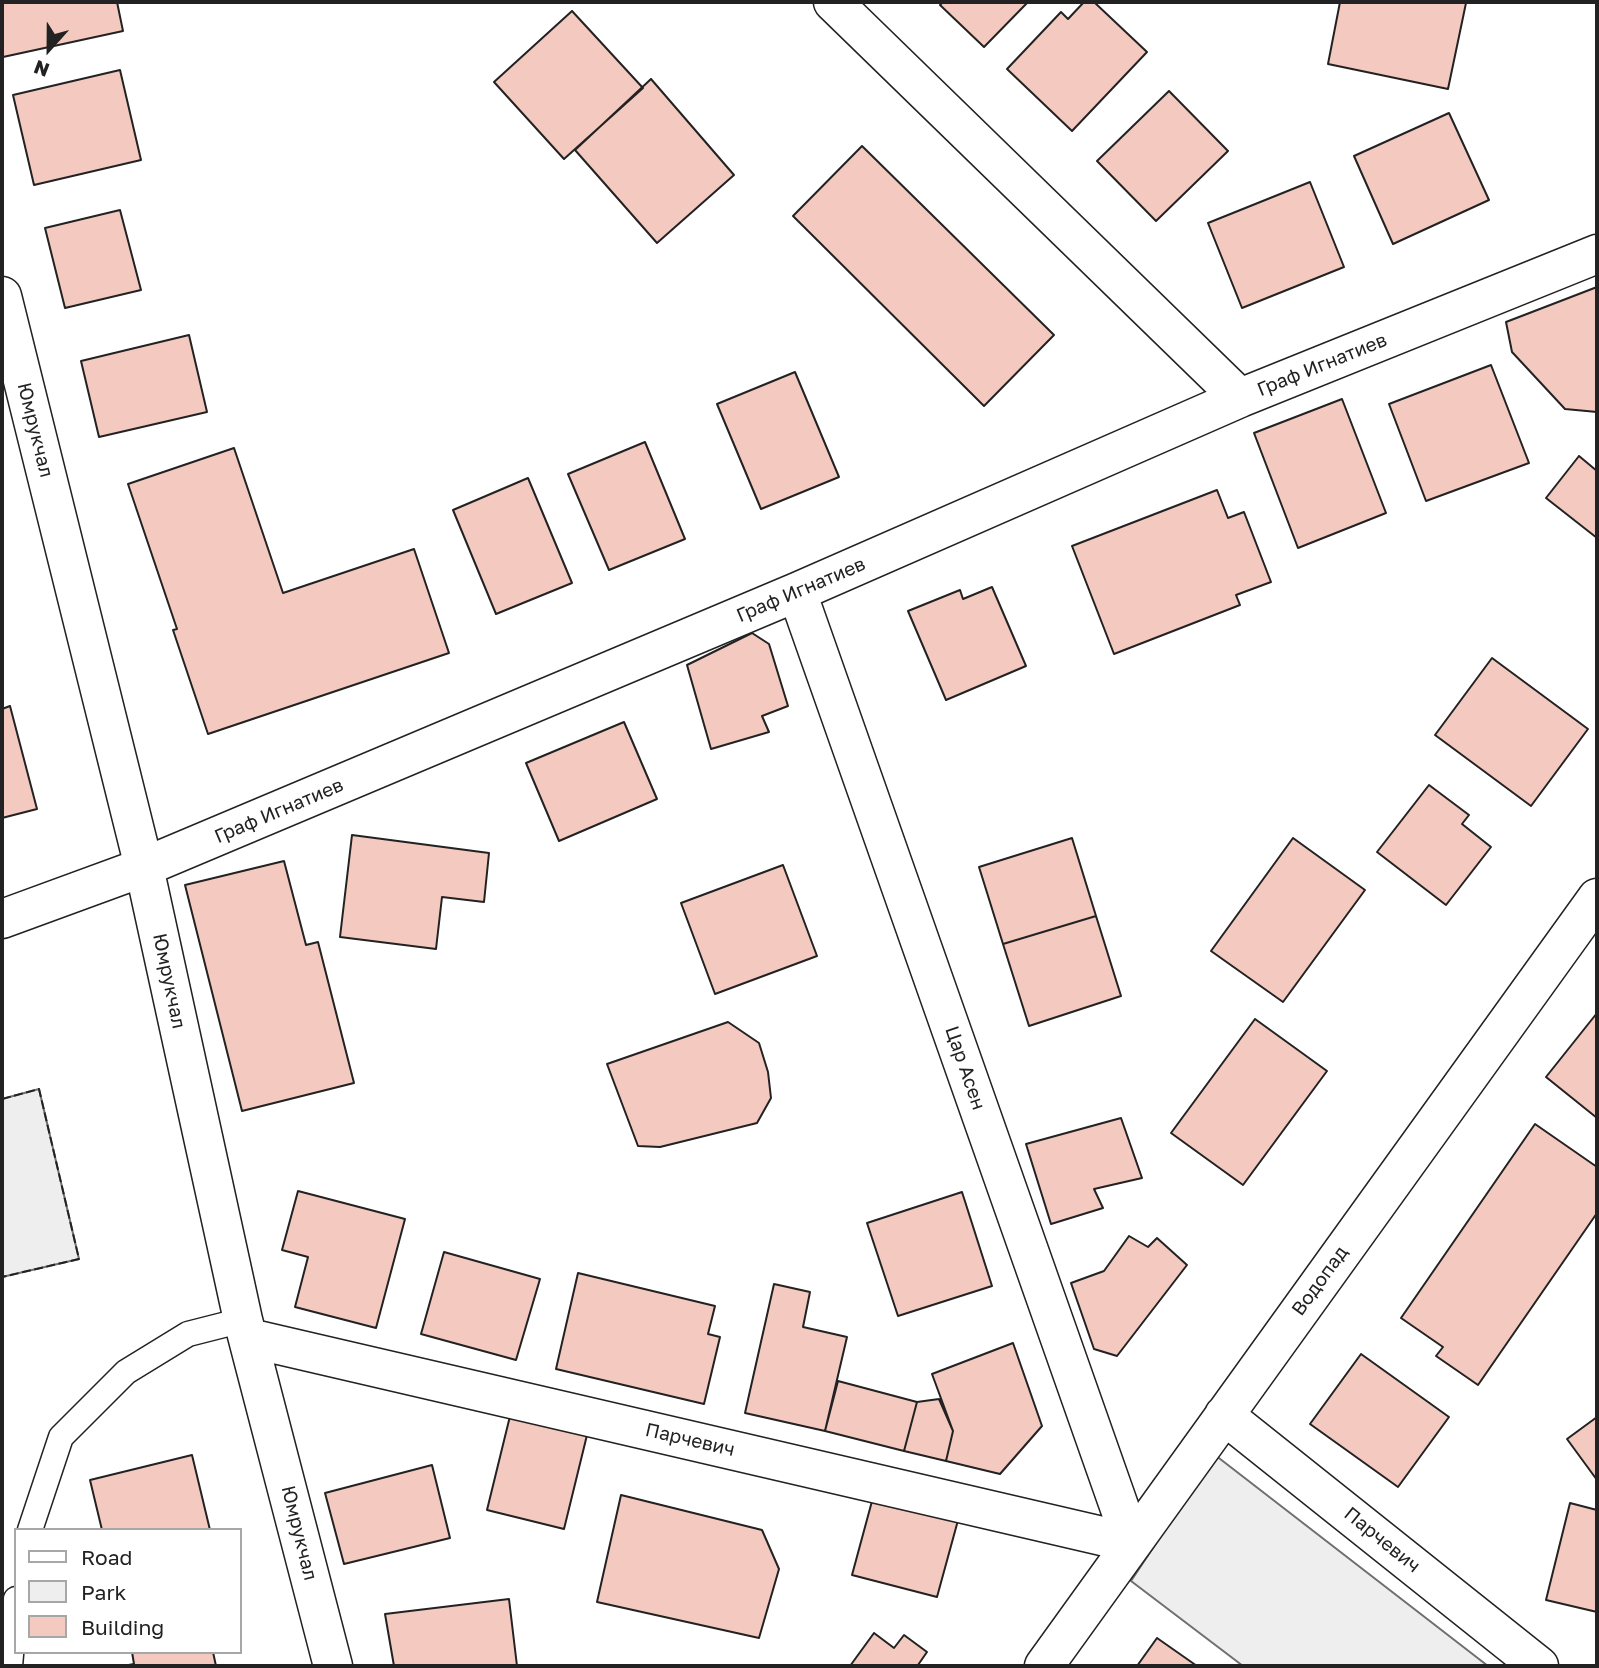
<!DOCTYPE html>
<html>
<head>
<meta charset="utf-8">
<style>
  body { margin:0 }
  #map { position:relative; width:1599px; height:1668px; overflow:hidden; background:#fff; font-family:"Golos Text",sans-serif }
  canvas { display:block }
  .frame { position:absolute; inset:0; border:4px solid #222; pointer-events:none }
  .legend { position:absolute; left:14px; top:1528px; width:228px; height:126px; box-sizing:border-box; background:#fff; border:2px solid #a7a7a7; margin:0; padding:9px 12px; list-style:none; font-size:21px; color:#222 }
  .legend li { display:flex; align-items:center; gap:14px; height:35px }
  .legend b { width:35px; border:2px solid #a7a7a7 }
  .north { position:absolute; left:14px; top:14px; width:70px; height:70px; -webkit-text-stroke:5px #fff; paint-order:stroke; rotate:201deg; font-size:19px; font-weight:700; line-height:28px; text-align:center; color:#222 }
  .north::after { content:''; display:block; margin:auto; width:24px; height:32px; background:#222; clip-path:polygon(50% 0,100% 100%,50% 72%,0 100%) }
</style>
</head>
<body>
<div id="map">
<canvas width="1599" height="1668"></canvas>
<div class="frame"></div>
<ul class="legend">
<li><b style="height:9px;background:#fff"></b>Road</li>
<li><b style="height:19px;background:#eee"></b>Park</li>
<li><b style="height:19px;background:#f3c9c0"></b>Building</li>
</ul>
<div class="north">N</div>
</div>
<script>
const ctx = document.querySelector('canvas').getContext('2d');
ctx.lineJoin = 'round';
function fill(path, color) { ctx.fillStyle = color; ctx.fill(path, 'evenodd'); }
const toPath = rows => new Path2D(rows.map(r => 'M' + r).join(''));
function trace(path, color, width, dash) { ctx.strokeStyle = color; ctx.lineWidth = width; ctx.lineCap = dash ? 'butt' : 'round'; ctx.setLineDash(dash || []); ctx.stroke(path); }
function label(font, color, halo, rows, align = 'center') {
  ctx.font = font + ' "Golos Text",sans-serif'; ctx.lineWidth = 5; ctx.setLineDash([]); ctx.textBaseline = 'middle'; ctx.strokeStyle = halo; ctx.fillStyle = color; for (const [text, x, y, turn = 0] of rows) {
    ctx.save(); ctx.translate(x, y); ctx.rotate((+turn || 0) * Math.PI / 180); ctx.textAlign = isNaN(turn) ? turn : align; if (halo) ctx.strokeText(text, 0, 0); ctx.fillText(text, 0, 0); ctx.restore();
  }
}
const green = toPath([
  [39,1089,79,1259,2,1277,2,1099,39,1089],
  [1215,1455,1488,1666,1243,1666,1131,1581,1215,1455]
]);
fill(green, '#eee');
trace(green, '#6f6f6f', 2);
const building = toPath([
  [2,2,117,2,123,31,3,57,2,2],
  [943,2,1028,2,984,47,940,5,943,2],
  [1084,2,1094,2,1147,52,1072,131,1007,69,1061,12,1068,19,1084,2],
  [1340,2,1466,3,1448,89,1328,64,1340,2],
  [572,11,643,88,564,159,494,82,572,11],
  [120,70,141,160,34,185,13,95,120,70],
  [651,79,734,175,657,243,575,150,651,79],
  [1169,91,1228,151,1156,221,1097,161,1169,91],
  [1449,113,1489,200,1393,244,1354,156,1449,113],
  [862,146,1054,335,984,406,793,216,862,146],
  [1310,182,1344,267,1242,308,1208,223,1310,182],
  [120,210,141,290,65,308,45,228,120,210],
  [1597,287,1597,412,1565,409,1512,352,1506,322,1597,287],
  [189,335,207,412,99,437,81,361,189,335],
  [1491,365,1529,463,1426,501,1389,404,1491,365],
  [795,372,839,477,761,509,717,404,795,372],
  [1342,399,1386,513,1298,548,1254,433,1342,399],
  [645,442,685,539,609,570,568,474,645,442],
  [234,448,283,593,414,549,449,653,208,734,173,630,177,629,128,484,234,448],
  [1579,456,1597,471,1597,538,1546,498,1579,456],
  [528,478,572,583,496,614,453,510,528,478],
  [1217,490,1228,518,1244,512,1271,582,1236,595,1240,605,1114,654,1072,546,1217,490],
  [992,587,1026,666,946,700,908,611,960,590,963,599,992,587],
  [752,633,769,644,788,706,762,716,769,732,711,749,687,665,752,633],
  [1492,658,1588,729,1531,806,1435,735,1492,658],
  [10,706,37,809,2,818,2,709,10,706],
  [624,722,657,799,559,841,526,763,624,722],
  [1429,785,1469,815,1462,824,1491,847,1446,905,1377,852,1429,785],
  [352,835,489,853,484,902,442,897,436,949,340,937,352,835],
  [1072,838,1096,916,1003,944,979,867,1072,838],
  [1293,838,1365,890,1283,1002,1211,951,1293,838],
  [284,861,306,945,318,942,354,1083,242,1111,185,885,284,861],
  [783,865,817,956,715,994,681,903,783,865],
  [1096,916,1121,996,1029,1026,1003,944,1096,916],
  [1597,1013,1597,1118,1546,1077,1597,1013],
  [1255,1019,1327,1071,1243,1185,1171,1133,1255,1019],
  [728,1022,759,1043,768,1072,771,1098,757,1123,660,1147,638,1146,607,1064,728,1022],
  [1121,1118,1142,1178,1094,1189,1103,1208,1051,1224,1026,1144,1121,1118],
  [1535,1124,1597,1167,1597,1213,1478,1385,1436,1356,1443,1347,1401,1318,1535,1124],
  [298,1191,405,1219,376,1328,295,1307,308,1257,282,1250,298,1191],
  [962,1192,992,1286,898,1316,867,1223,962,1192],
  [1129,1236,1148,1247,1157,1238,1187,1265,1117,1356,1094,1349,1071,1283,1104,1271,1129,1236],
  [444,1252,540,1279,516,1360,421,1334,444,1252],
  [578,1273,715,1306,708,1334,720,1337,704,1404,556,1369,578,1273],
  [774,1284,810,1292,803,1327,847,1337,825,1431,745,1413,774,1284],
  [1013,1343,1042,1426,1000,1474,946,1461,953,1431,932,1374,1013,1343],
  [1361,1354,1449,1417,1398,1487,1310,1424,1361,1354],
  [838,1381,917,1402,904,1451,825,1431,838,1381],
  [939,1399,953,1431,946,1461,904,1451,917,1402,939,1399],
  [511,1412,588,1431,564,1529,487,1510,511,1412],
  [1597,1417,1597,1480,1567,1439,1597,1417],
  [192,1455,210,1530,102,1530,90,1480,192,1455],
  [432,1465,450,1538,344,1564,325,1493,432,1465],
  [875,1490,960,1513,937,1597,852,1575,875,1490],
  [621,1495,762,1530,779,1569,759,1638,597,1602,621,1495],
  [1570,1503,1597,1510,1597,1612,1546,1600,1570,1503],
  [509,1599,517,1666,394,1666,385,1614,509,1599],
  [874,1633,894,1648,904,1635,927,1652,918,1665,920,1666,850,1666,874,1633],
  [1157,1638,1197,1666,1137,1666,1157,1638],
  [132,1652,213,1652,216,1666,123,1666,134,1664,132,1652]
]);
fill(building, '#f3c9c0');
trace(building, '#222', 2);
const lane = toPath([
  [30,1530,61,1437,126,1372,188,1334,243,1320],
  [10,1666,16,1599]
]);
const street = toPath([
  [833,2,1240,398],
  [2,296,144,867,243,1320,333,1666],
  [797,592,1132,1543],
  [2,919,144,867,797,592,1240,398,1597,254],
  [249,1338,1132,1543],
  [1224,1415,1539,1666],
  [1044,1666,1597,898]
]);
trace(lane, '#222', 27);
trace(street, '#222', 41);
trace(lane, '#fff', 24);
trace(street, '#fff', 38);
trace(toPath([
  [2,1099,39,1089,79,1259,2,1277]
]), '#222', 2, [9, 3.5]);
label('19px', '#222', '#fff', [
  ["Граф Игнатиев",1322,365,-22],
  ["Юмрукчал",35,430,76],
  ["Граф Игнатиев",801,590,-23],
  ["Граф Игнатиев",279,811,-23],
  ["Юмрукчал",169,981,78],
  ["Цар Асен",965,1068,71],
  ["Водопад",1320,1281,-54],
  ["Парчевич",690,1440,13],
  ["Юмрукчал",299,1533,76],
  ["Парчевич",1382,1540,39]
]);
</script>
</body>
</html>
